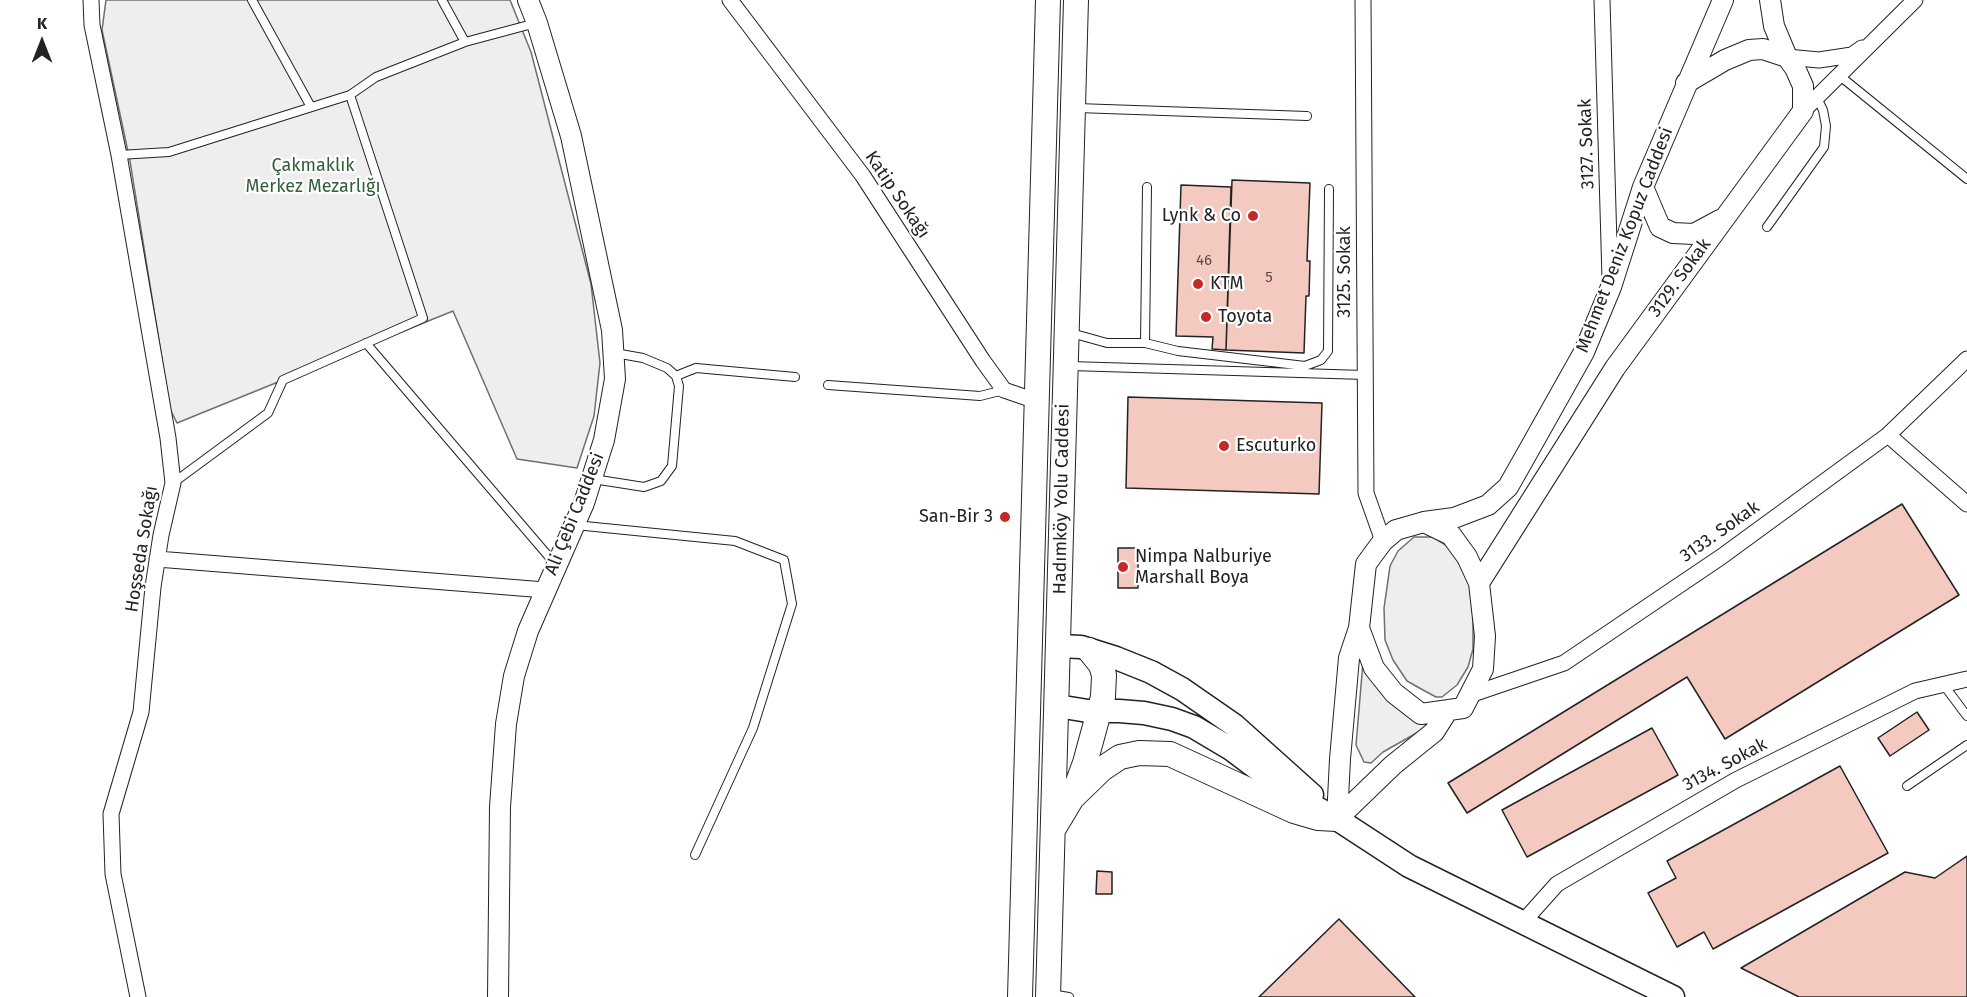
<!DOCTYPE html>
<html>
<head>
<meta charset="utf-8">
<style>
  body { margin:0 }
  #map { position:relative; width:1967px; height:997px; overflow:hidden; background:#fff; font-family:"Fira Sans",sans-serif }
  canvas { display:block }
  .north { position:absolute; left:12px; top:12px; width:60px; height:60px; -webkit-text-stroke:4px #fff; paint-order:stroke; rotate:0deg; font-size:16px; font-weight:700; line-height:24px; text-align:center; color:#222 }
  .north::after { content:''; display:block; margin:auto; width:21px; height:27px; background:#222; clip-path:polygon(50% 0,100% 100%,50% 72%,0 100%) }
</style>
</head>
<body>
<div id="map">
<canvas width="1967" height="997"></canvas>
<div class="north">K</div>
</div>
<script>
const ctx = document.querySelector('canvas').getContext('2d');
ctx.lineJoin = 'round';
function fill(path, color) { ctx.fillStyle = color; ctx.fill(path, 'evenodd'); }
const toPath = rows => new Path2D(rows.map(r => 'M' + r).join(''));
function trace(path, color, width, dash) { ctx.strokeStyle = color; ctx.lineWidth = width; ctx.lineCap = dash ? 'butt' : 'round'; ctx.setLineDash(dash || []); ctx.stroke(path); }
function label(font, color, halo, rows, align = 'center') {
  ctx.font = font + ' "Fira Sans",sans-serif'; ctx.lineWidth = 4.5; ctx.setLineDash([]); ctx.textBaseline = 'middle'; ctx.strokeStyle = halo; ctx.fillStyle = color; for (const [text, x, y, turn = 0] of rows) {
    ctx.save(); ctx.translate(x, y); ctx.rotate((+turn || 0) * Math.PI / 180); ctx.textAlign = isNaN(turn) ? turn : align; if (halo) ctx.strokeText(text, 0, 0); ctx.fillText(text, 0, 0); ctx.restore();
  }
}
const green = toPath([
  [106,0,510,0,531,52,591,284,600,363,594,416,577,468,517,459,453,311,177,423,170,409,130,161,102,30,106,0],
  [1414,537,1433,537,1455,551,1470,582,1473,605,1473,649,1468,667,1457,685,1442,697,1436,697,1423,690,1407,681,1393,660,1385,640,1384,608,1390,566,1398,551,1414,537],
  [1363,662,1414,718,1429,726,1383,752,1371,763,1364,762,1356,745,1363,662]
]);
fill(green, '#eee');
trace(green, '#6f6f6f', 1.5);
const building = toPath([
  [1232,180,1310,183,1307,261,1310,261,1309,296,1306,296,1304,353,1226,350,1232,180],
  [1181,185,1231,187,1226,350,1212,349,1213,337,1176,336,1181,185],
  [1128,397,1322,403,1319,494,1126,488,1128,397],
  [1902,504,1959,595,1725,739,1687,677,1467,813,1448,783,1902,504],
  [1118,548,1138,548,1138,588,1118,588,1118,548],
  [1917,712,1929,730,1890,756,1878,738,1917,712],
  [1652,728,1678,775,1527,857,1502,810,1652,728],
  [1840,766,1888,853,1713,949,1704,932,1677,947,1648,893,1676,878,1667,861,1840,766],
  [1967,856,1967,997,1799,997,1741,968,1905,872,1935,878,1967,856],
  [1097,871,1112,872,1112,894,1096,894,1097,871],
  [1339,919,1415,997,1259,997,1339,919]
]);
fill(building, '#f3c9c0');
trace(building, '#222', 1.5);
const service = toPath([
  [252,0,311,107],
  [442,0,465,42],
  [1840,76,1967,179],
  [1077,108,1307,116],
  [119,155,169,152,350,95,376,77,465,42,536,23],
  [1767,227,1824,147,1826,126,1823,110,1817,98],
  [1071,333,1107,343,1145,343,1178,351,1305,366,1321,360,1328,351,1329,189],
  [366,343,556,565],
  [1145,343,1147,187],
  [1070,366,1365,375],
  [676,376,696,368,795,377],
  [828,385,980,396,1004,390],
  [593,479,644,487,661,481,672,466,679,386,676,376,667,368,643,358,615,353],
  [173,483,268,413,283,380,423,318,350,95],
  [575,525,735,541,784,560,792,604,753,728,695,855],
  [1943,684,1967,716],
  [1907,786,1967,745],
  [1050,994,1069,997]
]);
const minor = toPath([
  [91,0,92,25,119,155,168,438,173,483,161,535,153,587,141,712,111,814,113,874,138,997],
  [730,0,863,176,983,361,1004,390,1036,401],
  [1363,0,1366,493,1383,541],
  [1602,0,1610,279],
  [1787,57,1819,60,1852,55,1862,48],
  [1803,111,1915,0],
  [1888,435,1967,504],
  [157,559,545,590],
  [1470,695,1564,663,1721,557,1888,435,1967,359],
  [1523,922,1557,884,1736,780,1915,691,1967,679]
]);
const tertiary = toPath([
  [1686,83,1725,60,1749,50,1763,49,1787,57],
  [1643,187,1660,227,1673,233,1694,234,1720,220],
  [1424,522,1454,518,1488,505,1508,487,1525,457,1584,352,1611,287,1643,187,1723,0],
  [1424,522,1451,535,1467,557,1479,583,1485,636,1483,669,1463,708,1421,714,1394,693,1374,668,1359,628,1366,564,1383,541,1396,530,1424,522],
  [1479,583,1615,368,1803,111,1803,86,1795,68,1787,57,1774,26,1770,0],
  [1337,819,1340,759,1349,658,1359,628],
  [1337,819,1393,765,1434,732,1448,710],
  [498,997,500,807,506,724,514,676,528,631,584,503,604,440,615,379,612,330,571,136,537,23,528,0]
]);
const secondary = toPath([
  [1059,646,1081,647,1116,658,1151,672,1182,689,1234,725,1312,795],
  [1057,706,1088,711,1119,711,1144,713,1172,719,1194,727,1231,749,1291,794,1337,819,1409,866,1673,997]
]);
const primary = toPath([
  [1074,793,1085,763,1103,697,1104,675,1101,665,1089,650],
  [1054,828,1072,798,1102,769,1120,757,1139,753,1170,754,1294,811,1318,818,1337,819],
  [1020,997,1048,0],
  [1048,997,1076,0]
]);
trace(service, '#222', 10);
trace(minor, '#222', 17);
trace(tertiary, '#222', 22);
trace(secondary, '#222', 25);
trace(primary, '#222', 26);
trace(service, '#fff', 8);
trace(minor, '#fff', 15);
trace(tertiary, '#fff', 20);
trace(secondary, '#fff', 22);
trace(primary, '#fff', 24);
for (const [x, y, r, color] of [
  [1253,216,6,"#c62828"],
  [1198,284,6,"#c62828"],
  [1206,317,6,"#c62828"],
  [1224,446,6,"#c62828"],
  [1005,517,6,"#c62828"],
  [1123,567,6,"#c62828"]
]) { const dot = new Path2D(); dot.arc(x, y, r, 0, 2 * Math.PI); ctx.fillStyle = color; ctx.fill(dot); trace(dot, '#fff', 2); }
label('15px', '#564c4a', null, [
  ["46",1204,261],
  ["5",1269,278]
]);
label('18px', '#222', '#fff', [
  ["3127. Sokak",1587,144,-92],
  ["Katip Sokağı",897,195,56],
  ["Mehmet Deniz Kopuz Caddesi",1625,240,-69],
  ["3125. Sokak",1345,272,-90],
  ["3129. Sokak",1680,278,-54],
  ["Hadımköy Yolu Caddesi",1062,499,-89],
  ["Ali Çebi Caddesi",575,514,-68],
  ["3133. Sokak",1720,532,-35],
  ["Hoşseda Sokağı",142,549,-81],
  ["3134. Sokak",1725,765,-28]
]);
label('18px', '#2f5e38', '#fff', [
  ["Çakmaklık",313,166],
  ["Merkez Mezarlığı",313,187]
]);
label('18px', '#222', '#fff', [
  ["Lynk & Co",1241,216,"right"],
  ["KTM",1210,284],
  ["Toyota",1218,317],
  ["Escuturko",1236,446],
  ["San-Bir 3",993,517,"right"],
  ["Nimpa Nalburiye",1135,557],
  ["Marshall Boya",1135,578]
], 'left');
</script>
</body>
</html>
